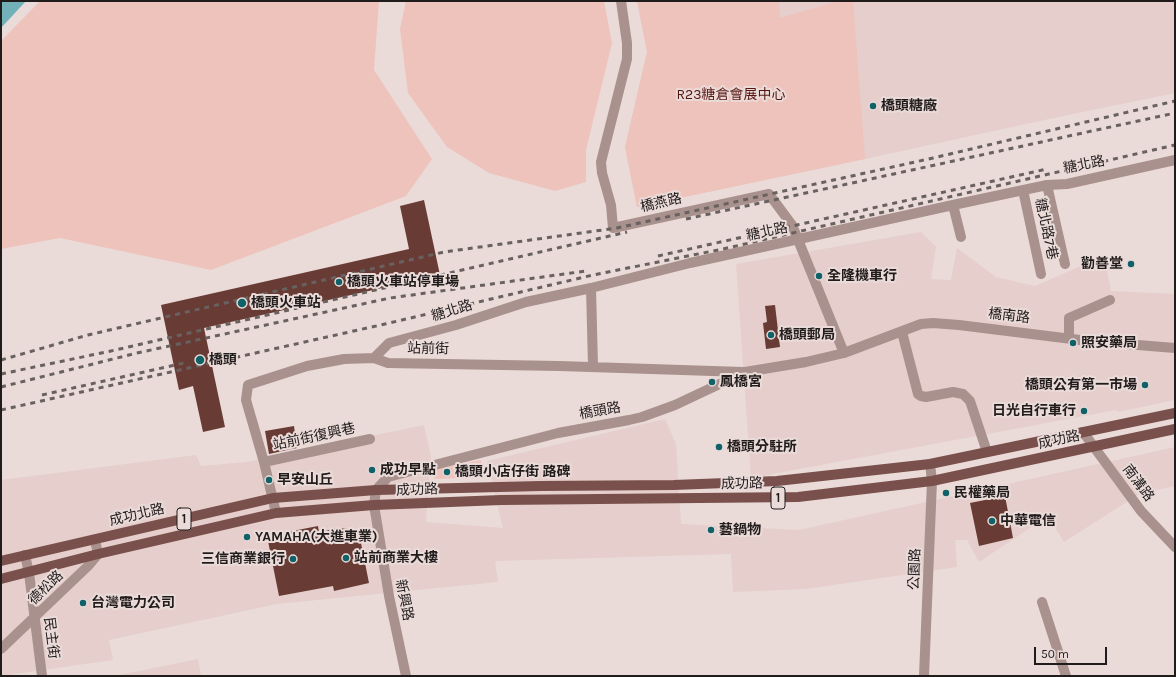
<!DOCTYPE html>
<html>
<head>
<meta charset="utf-8">
<style>
  body { margin:0 }
  #map { position:relative; width:1176px; height:677px; overflow:hidden; background:#eadbd9; font-family:Karla,sans-serif }
  canvas { display:block }
  .frame { position:absolute; inset:0; border:2px solid #211c1c; pointer-events:none }
  .scale { position:absolute; left:1034px; top:647px; width:73px; height:18px; box-sizing:border-box; border:2px solid #211c1c; border-top:0; padding-left:5px; font-size:12px; line-height:14px; white-space:nowrap; color:#211c1c; -webkit-text-stroke:3px #eadbd9; paint-order:stroke }
</style>
</head>
<body>
<div id="map">
<canvas width="1176" height="677"></canvas>
<div class="frame"></div>
<div class="scale">50 m</div>
</div>
<script>
const ctx = document.querySelector('canvas').getContext('2d');
ctx.lineJoin = 'round';
function fill(path, color) { ctx.fillStyle = color; ctx.fill(path, 'evenodd'); }
const toPath = rows => new Path2D(rows.map(r => 'M' + r).join(''));
function trace(path, color, width, dash) { ctx.strokeStyle = color; ctx.lineWidth = width; ctx.lineCap = dash ? 'butt' : 'round'; ctx.setLineDash(dash || []); ctx.stroke(path); }
function label(font, color, halo, rows, align = 'center') {
  ctx.font = font + ' Karla,"Noto Sans TC",sans-serif'; ctx.lineWidth = 4; ctx.setLineDash([]); ctx.textBaseline = 'middle'; ctx.strokeStyle = halo; ctx.fillStyle = color; for (const [text, x, y, turn = 0] of rows) {
    ctx.save(); ctx.translate(x, y); ctx.rotate((+turn || 0) * Math.PI / 180); ctx.textAlign = isNaN(turn) ? turn : align; if (halo) ctx.strokeText(text, 0, 0); ctx.fillText(text, 0, 0); ctx.restore();
  }
}
fill(toPath([
  [637,1,1175,1,1175,93,1049,119,865,159,637,207,625,147,647,52],
  [921,232,936,247,931,279,951,280,957,248,996,277,1035,286,1104,256,1111,291,1175,294,1175,400,1118,412,1116,410,751,478,736,264],
  [665,419,676,444,681,524,799,530,1175,447,1175,486,1141,493,1064,542,1048,516,979,562,967,540,955,540,957,567,806,589,733,592,731,554,495,561,498,582,277,604,109,640,113,660,1,676,1,480,196,455,201,466,247,462,424,425,431,456,426,522,503,528,487,461],
  [198,659,201,676,114,676]
]), '#e5cecb');
fill(toPath([
  [40,1,379,1,374,70,432,159,406,196,211,270,60,238,1,249,1,41],
  [406,1,604,1,612,43,586,150,586,182,555,191,489,173,447,147,408,93,400,29],
  [637,1,779,1,780,18,838,1,853,1,865,159,637,207,625,147,647,52],
  [481,460,483,477,434,479,434,469]
]), '#edc3bc');
fill(toPath([
  [1,1,26,1,1,28]
]), '#72b1b8');
fill(toPath([
  [424,200,440,275,204,328,225,427,203,432,193,386,179,390,161,305,409,249,400,206],
  [775,305,780,347,766,349,763,323,767,322,765,306],
  [294,426,297,448,269,454,265,431],
  [1005,496,1013,538,979,546,970,503],
  [318,526,319,533,336,528,349,529,359,533,369,583,334,591,333,586,279,596,267,536]
]), '#683b35');
trace(toPath([
  [621,1,627,43,627,59,601,162,602,173,611,205,613,228,769,194,792,225,844,353],
  [1047,185,1065,264],
  [1023,190,1041,274],
  [953,205,961,237],
  [591,288,593,366],
  [902,332,918,394,921,396,926,397,953,392,963,394,970,401,987,452],
  [1069,338,1069,318,1110,300],
  [374,358,389,343,456,325,526,302,591,288,690,263,953,205,1047,185,1067,184,1175,160],
  [1083,432,1141,511,1175,547],
  [264,462,370,439],
  [276,513,264,462,246,400,248,385,307,366,344,359,374,358,388,363,559,366,743,372],
  [25,555,29,573,42,676],
  [1042,602,1066,676],
  [1,649,88,566,98,554,95,540],
  [406,676,389,596,374,505,376,490,388,477,558,433,629,420,642,417,675,405,745,372,806,362,844,353,921,324,933,323,959,325,1088,341,1175,348],
  [924,676,932,481,930,464]
]), '#a9918d', 10);
trace(toPath([
  [1,561,273,498,376,490,541,486,674,485,777,481,930,464,1175,413],
  [1,579,98,554,276,513,374,505,501,500,798,497,932,481,1175,429]
]), '#79504b', 10);
trace(toPath([
  [686,219,1175,113],
  [658,256,1047,169],
  [1,360,88,335,444,252,617,228,933,158,1175,101],
  [1,374,111,351,627,232],
  [1,387,137,353,390,298,586,271],
  [42,395,184,363],
  [1,410,385,324,593,275,723,249,1175,145]
]), '#696160', 3, [5, 5]);
for (const [x, y, r, color] of [
  [873,106,4,"#116168"],
  [1131,264,4,"#116168"],
  [819,276,4,"#116168"],
  [339,282,4,"#116168"],
  [242,303,5,"#116168"],
  [771,335,4,"#116168"],
  [1073,343,4,"#116168"],
  [200,360,5,"#116168"],
  [712,382,4,"#116168"],
  [1145,385,4,"#116168"],
  [1084,411,4,"#116168"],
  [719,447,4,"#116168"],
  [372,470,4,"#116168"],
  [447,472,4,"#116168"],
  [269,480,4,"#116168"],
  [946,493,4,"#116168"],
  [992,521,4,"#116168"],
  [711,530,4,"#116168"],
  [247,537,4,"#116168"],
  [346,558,4,"#116168"],
  [293,559,4,"#116168"],
  [83,603,4,"#116168"]
]) { const dot = new Path2D(); dot.arc(x, y, r, 0, 2 * Math.PI); ctx.fillStyle = color; ctx.fill(dot); trace(dot, '#eadbd9', 1.5); }
for (const [x, y, w] of [
  [778,498,14],
  [184,519,14]
]) { const box = new Path2D(); box.roundRect(x - w / 2, y - 11, w, 22, 3); ctx.fillStyle = '#eadbd9'; ctx.fill(box); trace(box, '#211c1c', 1); }
label('bold 13px', '#211c1c', null, [
  ["1",778,498],
  ["1",184,519]
]);
label('14px', '#571611', '#eadbd9', [
  ["R23糖倉會展中心",731,95]
]);
label('bold 14px', '#211c1c', '#eadbd9', [
  ["橋頭糖廠",881,106],
  ["勸善堂",1123,264,"right"],
  ["全隆機車行",827,276],
  ["橋頭火車站停車場",347,282],
  ["橋頭火車站",251,303],
  ["橋頭郵局",779,335],
  ["照安藥局",1081,343],
  ["橋頭",209,360],
  ["鳳橋宮",720,382],
  ["橋頭公有第一市場",1137,385,"right"],
  ["日光自行車行",1076,411,"right"],
  ["橋頭分駐所",727,447],
  ["成功早點",380,470],
  ["橋頭小店仔街 路碑",455,472],
  ["早安山丘",277,480],
  ["民權藥局",954,493],
  ["中華電信",1000,521],
  ["藝鍋物",719,530],
  ["YAMAHA(大進車業)",255,537],
  ["站前商業大樓",354,558],
  ["三信商業銀行",285,559,"right"],
  ["台灣電力公司",91,603]
], 'left');
label('14px', '#211c1c', '#eadbd9', [
  ["糖北路",1084,165,-11],
  ["橋燕路",661,203,-13],
  ["糖北路7巷",1046,229,78],
  ["糖北路",767,232,-12],
  ["糖北路",452,311,-17],
  ["橋南路",1009,316,7],
  ["站前街",428,349,1],
  ["橋頭路",600,411,-10],
  ["站前街復興巷",314,437,-12],
  ["成功路",1059,440,-12],
  ["南溝路",1138,483,53],
  ["成功路",742,484,-1],
  ["成功路",417,490,-2],
  ["成功北路",137,515,-13],
  ["公園路",915,569,-88],
  ["德松路",46,588,-44],
  ["新興路",404,600,79],
  ["民主街",51,638,83]
]);
</script>
</body>
</html>
